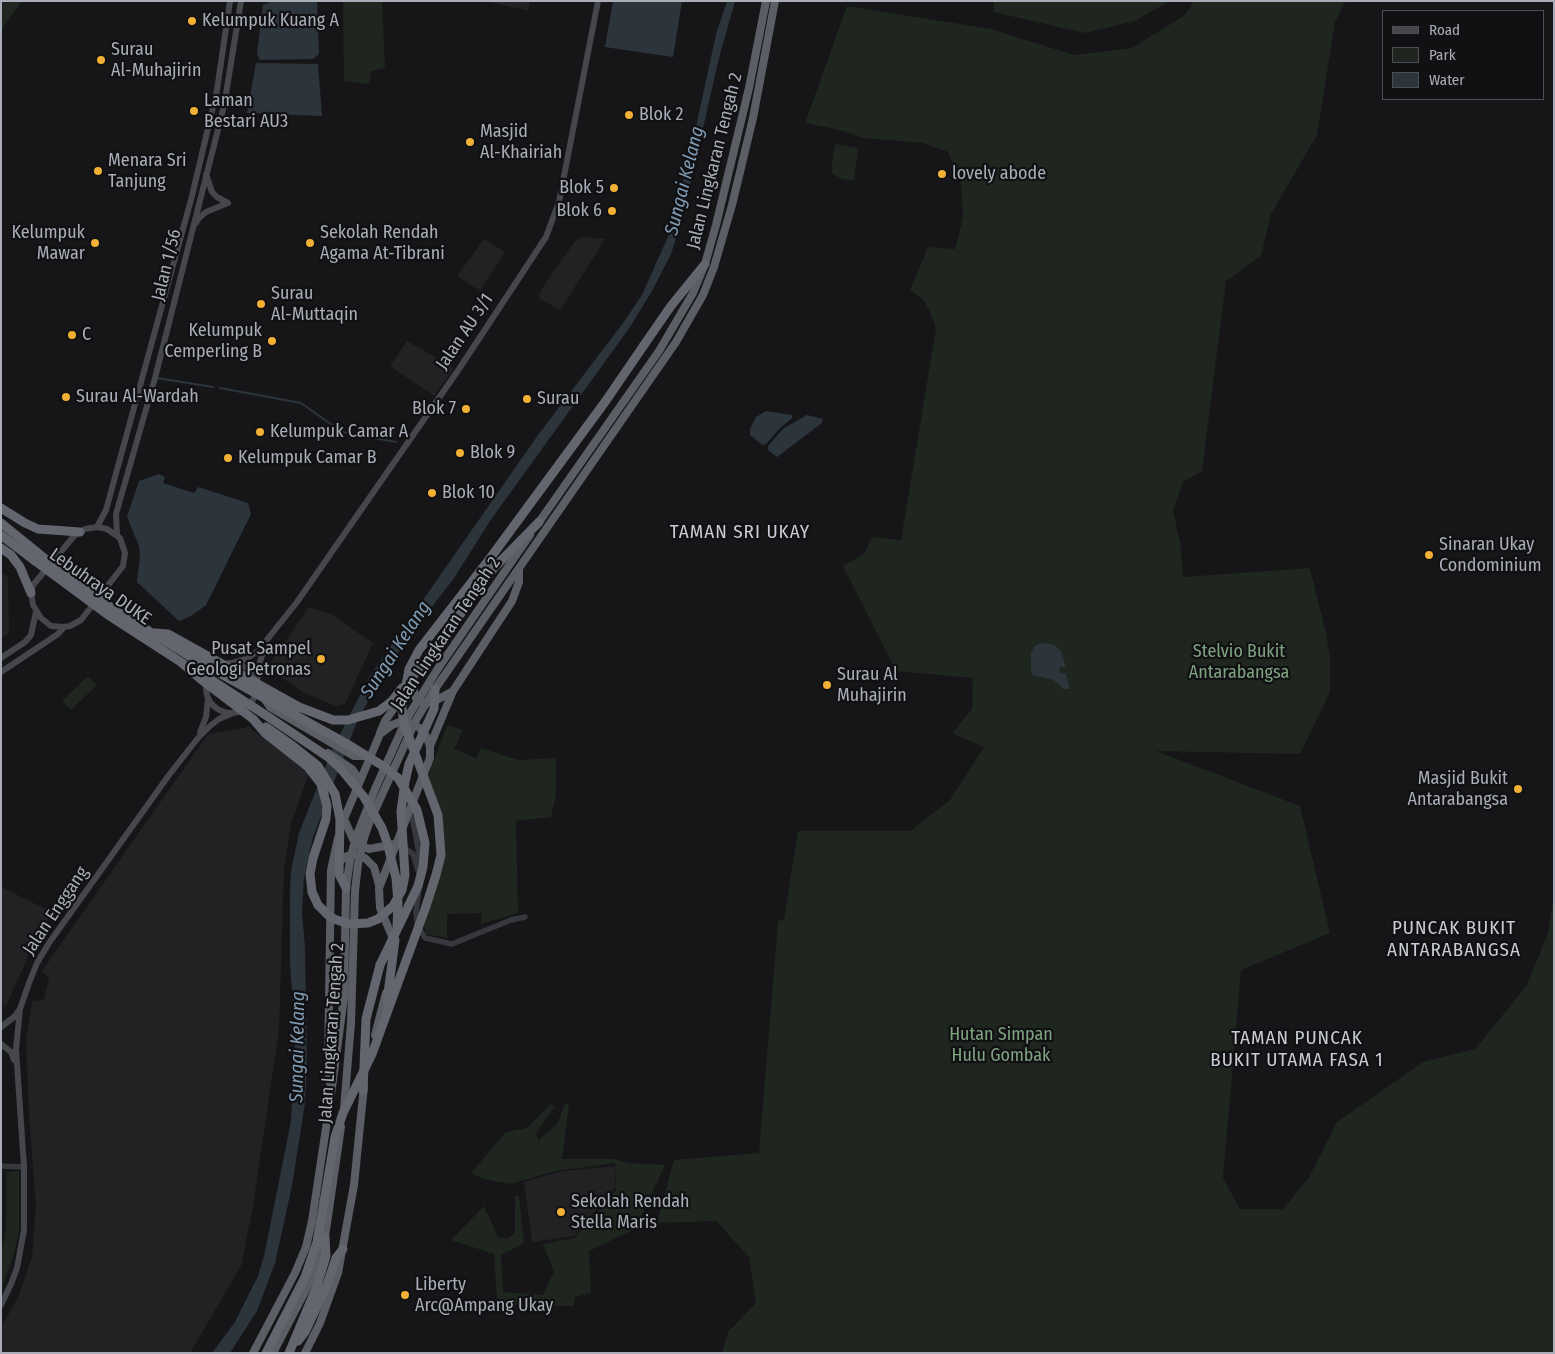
<!DOCTYPE html>
<html>
<head>
<meta charset="utf-8">
<style>
  body { margin:0 }
  #map { position:relative; width:1555px; height:1354px; overflow:hidden; background:#161618; font-family:"Fira Sans Condensed",sans-serif }
  canvas { display:block }
  .frame { position:absolute; inset:0; border:2px solid #a8adb8; pointer-events:none }
  .legend { position:absolute; left:1382px; top:10px; width:162px; height:90px; box-sizing:border-box; background:#111113; border:1px solid #4d4f55; margin:0; padding:6px 9px; list-style:none; font-size:15px; color:#a8adb8 }
  .legend li { display:flex; align-items:center; gap:10px; height:25px }
  .legend b { width:25px; border:1px solid #4d4f55 }
</style>
</head>
<body>
<div id="map">
<canvas width="1555" height="1354"></canvas>
<div class="frame"></div>
<ul class="legend">
<li><b style="height:6px;background:#45474d"></b>Road</li>
<li><b style="height:14px;background:#1e261f"></b>Park</li>
<li><b style="height:14px;background:#2c353c"></b>Water</li>
</ul>
</div>
<script>
const ctx = document.querySelector('canvas').getContext('2d');
ctx.lineJoin = 'round';
function fill(path, color) { ctx.fillStyle = color; ctx.fill(path, 'evenodd'); }
const toPath = rows => new Path2D(rows.map(r => 'M' + r).join(''));
function trace(path, color, width, dash) { ctx.strokeStyle = color; ctx.lineWidth = width; ctx.lineCap = dash ? 'butt' : 'round'; ctx.setLineDash(dash || []); ctx.stroke(path); }
function label(font, color, halo, rows, align = 'center') {
  ctx.font = font + ' "Fira Sans Condensed",sans-serif'; ctx.lineWidth = 4.5; ctx.setLineDash([]); ctx.textBaseline = 'middle'; ctx.strokeStyle = halo; ctx.fillStyle = color; for (const [text, x, y, turn = 0] of rows) {
    ctx.save(); ctx.translate(x, y); ctx.rotate((+turn || 0) * Math.PI / 180); ctx.textAlign = isNaN(turn) ? turn : align; if (halo) ctx.strokeText(text, 0, 0); ctx.fillText(text, 0, 0); ctx.restore();
  }
}
fill(toPath([
  [485,1,530,1,528,11],
  [582,237,605,239,561,309,558,309,540,299,539,295,544,285,575,241],
  [484,239,505,252,480,291,457,276],
  [407,341,454,368,434,396,390,366],
  [1,573,8,577,9,634,1,638],
  [309,607,331,614,373,643,345,704,336,706,304,693,272,671,271,662],
  [249,727,309,773,291,824,284,868,279,1030,253,1206,241,1266,190,1353,1,1353,1,1327,18,1298,32,1257,36,1206,29,1115,26,1039,32,1001,44,1000,49,979,42,971,208,734],
  [1,887,54,913,39,932,5,1008,1,996],
  [615,1166,615,1188,574,1236,532,1242,524,1182,563,1171]
]), '#222225');
fill(toPath([
  [1,1,22,1,1,30],
  [343,1,382,1,385,68,371,71,369,84,344,81],
  [994,1,1170,1,1135,21,1085,33,993,12],
  [1194,1,1346,1,1335,22,1317,135,1271,214,1261,256,1226,281,1202,471,1183,482,1173,510,1181,548,1183,577,1310,568,1326,633,1330,658,1330,692,1300,754,1156,751,1300,806,1330,933,1241,970,1223,1178,1240,1209,1283,1209,1309,1177,1337,1122,1423,1062,1475,1049,1527,985,1548,933,1554,894,1554,1353,722,1353,728,1332,756,1303,749,1257,716,1221,657,1223,674,1160,759,1153,778,921,784,919,798,831,910,831,950,800,984,747,952,733,972,709,973,678,896,671,843,566,864,554,872,537,901,540,936,329,930,312,923,300,910,290,928,247,955,249,963,218,961,183,948,152,923,143,864,138,840,130,805,123,847,6,991,29,1074,55,1132,48,1185,15],
  [835,144,858,148,854,181,842,179,833,174,831,169],
  [88,676,97,685,71,710,62,701],
  [447,725,463,730,454,749,476,758,481,748,518,760,556,758,556,795,551,817,516,821,518,913,481,924,482,913,447,914,447,938,426,934,423,923,444,848,428,776],
  [550,1104,555,1106,536,1133,538,1141,557,1124,565,1104,569,1104,562,1159,613,1159,629,1163,665,1165,635,1229,589,1251,591,1293,575,1297,574,1306,504,1305,497,1299,494,1254,451,1240,484,1206,498,1237,508,1239,515,1232,515,1196,519,1196,524,1243,501,1255,503,1292,543,1295,554,1272,543,1244,575,1238,616,1190,615,1163,556,1171,510,1184,483,1179,471,1173,506,1132,527,1128],
  [19,1171,19,1232,13,1257,1,1290,1,1254,6,1230,7,1172]
]), '#1e261f');
fill(toPath([
  [613,1,682,1,673,57,605,47],
  [727,1,735,1,719,58,683,216,671,254,652,291,630,327,492,518,454,578,408,638,375,688,356,724,313,837,304,877,302,912,305,948,307,1067,305,1103,292,1186,275,1263,257,1311,230,1353,212,1353,235,1322,258,1276,264,1256,291,1121,295,1052,295,1024,290,965,290,892,291,871,299,833,332,750,370,676,538,435,623,323,642,295,671,230,694,136,716,34],
  [270,2,317,2,319,54,313,59,260,60,257,54,263,5],
  [256,63,318,64,322,116,247,113],
  [766,411,792,415,792,418,780,428,766,444,762,445,750,435,750,429,756,417],
  [807,415,823,419,822,423,777,457,768,450,768,446,783,429],
  [159,474,165,477,163,483,194,493,198,487,248,503,251,514,206,605,191,616,179,621,137,582,140,556,139,546,127,517,139,481],
  [1043,643,1054,645,1061,651,1066,667,1060,667,1059,672,1066,674,1070,689,1063,689,1059,684,1053,680,1033,675,1031,669,1031,652,1036,645]
]), '#2c353c');
trace(toPath([
  [157,378,213,387],
  [220,388,301,403,342,432,396,442]
]), '#2c353c', 2);
trace(toPath([
  [409,810,414,826,420,861],
  [402,846,413,854,420,877],
  [419,890,416,911,417,924,425,938,452,944,511,920,525,917],
  [1,1166,24,1167]
]), '#37383d', 5.5);
trace(toPath([
  [206,174,212,192,217,197,228,203],
  [196,223,199,218,206,212,228,203],
  [97,527,106,510,192,196,217,90,230,1],
  [97,527,107,529,120,538,125,553,123,566,81,620,70,626,64,627,51,626,41,618,33,605,31,593,33,585,74,536,85,529,97,527],
  [117,535,116,514,155,378,224,106,241,1],
  [1,658,25,642,31,635,36,612],
  [232,663,246,659,258,651,297,602,459,369,546,237,559,202,598,1],
  '206 688a25 25 0 1 1 50 0a25 25 0 1 1-50 0Z',
  [1,672,58,634,64,627],
  [257,682,259,665,265,646],
  [200,732,206,717,208,698],
  [1,1027,14,1017,20,1009],
  [1,1044,11,1052,14,1060],
  [1,1305,11,1284,17,1268,24,1230,24,1167,16,1049,20,1009,29,983,37,963,49,943,169,775,198,738,210,726,219,719,233,713]
]), '#45474d', 6);
trace(toPath([
  [537,525,659,351,693,293,705,264,716,225,749,88,766,1],
  [439,667,530,535],
  [414,680,414,694,416,698,420,701,425,703,433,702,453,691],
  [257,687,270,707,354,756,368,756],
  [435,689,676,342,703,295,714,267,732,205,753,118,775,1],
  [380,733,385,721,404,694],
  [430,746,453,691,512,601,519,582,519,568],
  [328,753,352,769,360,781],
  [337,863,347,856,356,855,365,858,374,867,379,885],
  [394,941,380,908,379,888,430,758,430,746,426,736,420,728,410,723,400,722,392,725,380,734,344,819,353,839,359,845,369,849,395,844],
  [375,1035,386,993],
  [330,1083,328,1066,331,870,338,838],
  [344,1108,351,1023],
  [253,1353,295,1273,306,1247,312,1221,331,1095,344,997,346,888],
  [273,1353,311,1280,319,1258,325,1237,341,1127],
  [305,1353,320,1323,338,1273,354,1185,364,1086]
]), '#5b5e65', 8);
trace(toPath([
  [644,345,671,306,705,264],
  [1,508,25,523,38,529,80,532],
  [1,535,35,561],
  [1,548,11,555,20,567,31,593],
  [406,684,429,657,493,569,539,522],
  [264,714,328,757,341,769],
  [363,1091,366,1019,380,965],
  [298,1341,305,1332,327,1285,336,1258,343,1249],
  [266,1353,305,1277,317,1242,324,1202],
  [289,1353,317,1286,326,1256,325,1237]
]), '#63666e', 9);
trace(toPath([
  [346,888,350,860,356,837,375,789,407,718,439,667],
  [351,1023,355,891,358,864,364,838,370,821,416,720,435,689]
]), '#5b5e65', 8);
trace(toPath([
  [1,523,43,557,112,608,194,659,349,745,383,766,398,778,417,810,425,843,423,867,418,886,380,965],
  [35,561,108,615,187,666],
  [155,633,168,634,299,707,333,720,348,720,379,711,392,701,402,688],
  [182,663,203,681,253,719,266,734,308,767,321,784,327,806,326,819,313,858,310,874,312,892,318,905,328,915,334,919,349,924,368,923,378,919,393,906,402,890,405,875,401,811,405,782,409,764,434,709,435,689],
  [199,672,264,714],
  [266,727,293,746,318,766,335,794,340,819,339,874,346,888],
  [341,769,364,797,382,828,387,842,396,878,398,903,397,927],
  [387,1001,395,940],
  [324,1202,335,1137,343,1113,372,1054,425,909,436,875,441,855,438,815,404,724,402,708,409,669,419,650,491,557,605,402,644,345]
]), '#63666e', 9);
for (const [x, y, r, color] of [
  [192,21,5,"#f2b134"],
  [101,60,5,"#f2b134"],
  [194,111,5,"#f2b134"],
  [629,115,5,"#f2b134"],
  [470,142,5,"#f2b134"],
  [98,171,5,"#f2b134"],
  [942,174,5,"#f2b134"],
  [614,188,5,"#f2b134"],
  [612,211,5,"#f2b134"],
  [95,243,5,"#f2b134"],
  [310,243,5,"#f2b134"],
  [261,304,5,"#f2b134"],
  [72,335,5,"#f2b134"],
  [272,341,5,"#f2b134"],
  [66,397,5,"#f2b134"],
  [527,399,5,"#f2b134"],
  [466,409,5,"#f2b134"],
  [260,432,5,"#f2b134"],
  [460,453,5,"#f2b134"],
  [228,458,5,"#f2b134"],
  [432,493,5,"#f2b134"],
  [1429,555,5,"#f2b134"],
  [321,659,5,"#f2b134"],
  [827,685,5,"#f2b134"],
  [1518,789,5,"#f2b134"],
  [561,1212,5,"#f2b134"],
  [405,1295,5,"#f2b134"]
]) { const dot = new Path2D(); dot.arc(x, y, r, 0, 2 * Math.PI); ctx.fillStyle = color; ctx.fill(dot); trace(dot, '#111113', 2); }
label('18px', '#a8adb8', '#111113', [
  ["Kelumpuk Kuang A",202,21],
  ["Surau",111,50],
  ["Al-Muhajirin",111,71],
  ["Laman",204,101],
  ["Bestari AU3",204,122],
  ["Blok 2",639,115],
  ["Masjid",480,132],
  ["Al-Khairiah",480,153],
  ["Menara Sri",108,161],
  ["Tanjung",108,182],
  ["lovely abode",952,174],
  ["Blok 5",604,188,"right"],
  ["Blok 6",602,211,"right"],
  ["Kelumpuk",85,233,"right"],
  ["Mawar",85,254,"right"],
  ["Sekolah Rendah",320,233],
  ["Agama At-Tibrani",320,254],
  ["Surau",271,294],
  ["Al-Muttaqin",271,315],
  ["Kelumpuk",262,331,"right"],
  ["Cemperling B",262,352,"right"],
  ["C",82,335],
  ["Surau Al-Wardah",76,397],
  ["Surau",537,399],
  ["Blok 7",456,409,"right"],
  ["Kelumpuk Camar A",270,432],
  ["Blok 9",470,453],
  ["Kelumpuk Camar B",238,458],
  ["Blok 10",442,493],
  ["Sinaran Ukay",1439,545],
  ["Condominium",1439,566],
  ["Pusat Sampel",311,649,"right"],
  ["Geologi Petronas",311,670,"right"],
  ["Surau Al",837,675],
  ["Muhajirin",837,696],
  ["Masjid Bukit",1508,779,"right"],
  ["Antarabangsa",1508,800,"right"],
  ["Sekolah Rendah",571,1202],
  ["Stella Maris",571,1223],
  ["Liberty",415,1285],
  ["Arc@Ampang Ukay",415,1306]
], 'left');
label('18px', '#a8adb8', '#111113', [
  ["Jalan Lingkaran Tengah 2",715,161,-76],
  ["Jalan 1/56",167,265,-76],
  ["Jalan AU 3/1",465,332,-56],
  ["Lebuhraya DUKE",100,587,35],
  ["Jalan Lingkaran Tengah 2",446,634,-56],
  ["Jalan Enggang",56,911,-56],
  ["Jalan Lingkaran Tengah 2",332,1033,-86]
]);
label('18px', '#7fa381', '#111113', [
  ["Stelvio Bukit",1239,652],
  ["Antarabangsa",1239,673],
  ["Hutan Simpan",1001,1035],
  ["Hulu Gombak",1001,1056]
]);
label('italic 19px', '#7f9bb3', '#111113', [
  ["Sungai Kelang",685,181,-76],
  ["Sungai Kelang",396,650,-57],
  ["Sungai Kelang",298,1047,-89]
]);
ctx.letterSpacing = '1px';
label('19px', '#c9ccd4', '#111113', [
  ["TAMAN SRI UKAY",740,533],
  ["PUNCAK BUKIT",1454,929],
  ["ANTARABANGSA",1454,951],
  ["TAMAN PUNCAK",1297,1039],
  ["BUKIT UTAMA FASA 1",1297,1061]
]);
ctx.letterSpacing = '0px';
</script>
</body>
</html>
